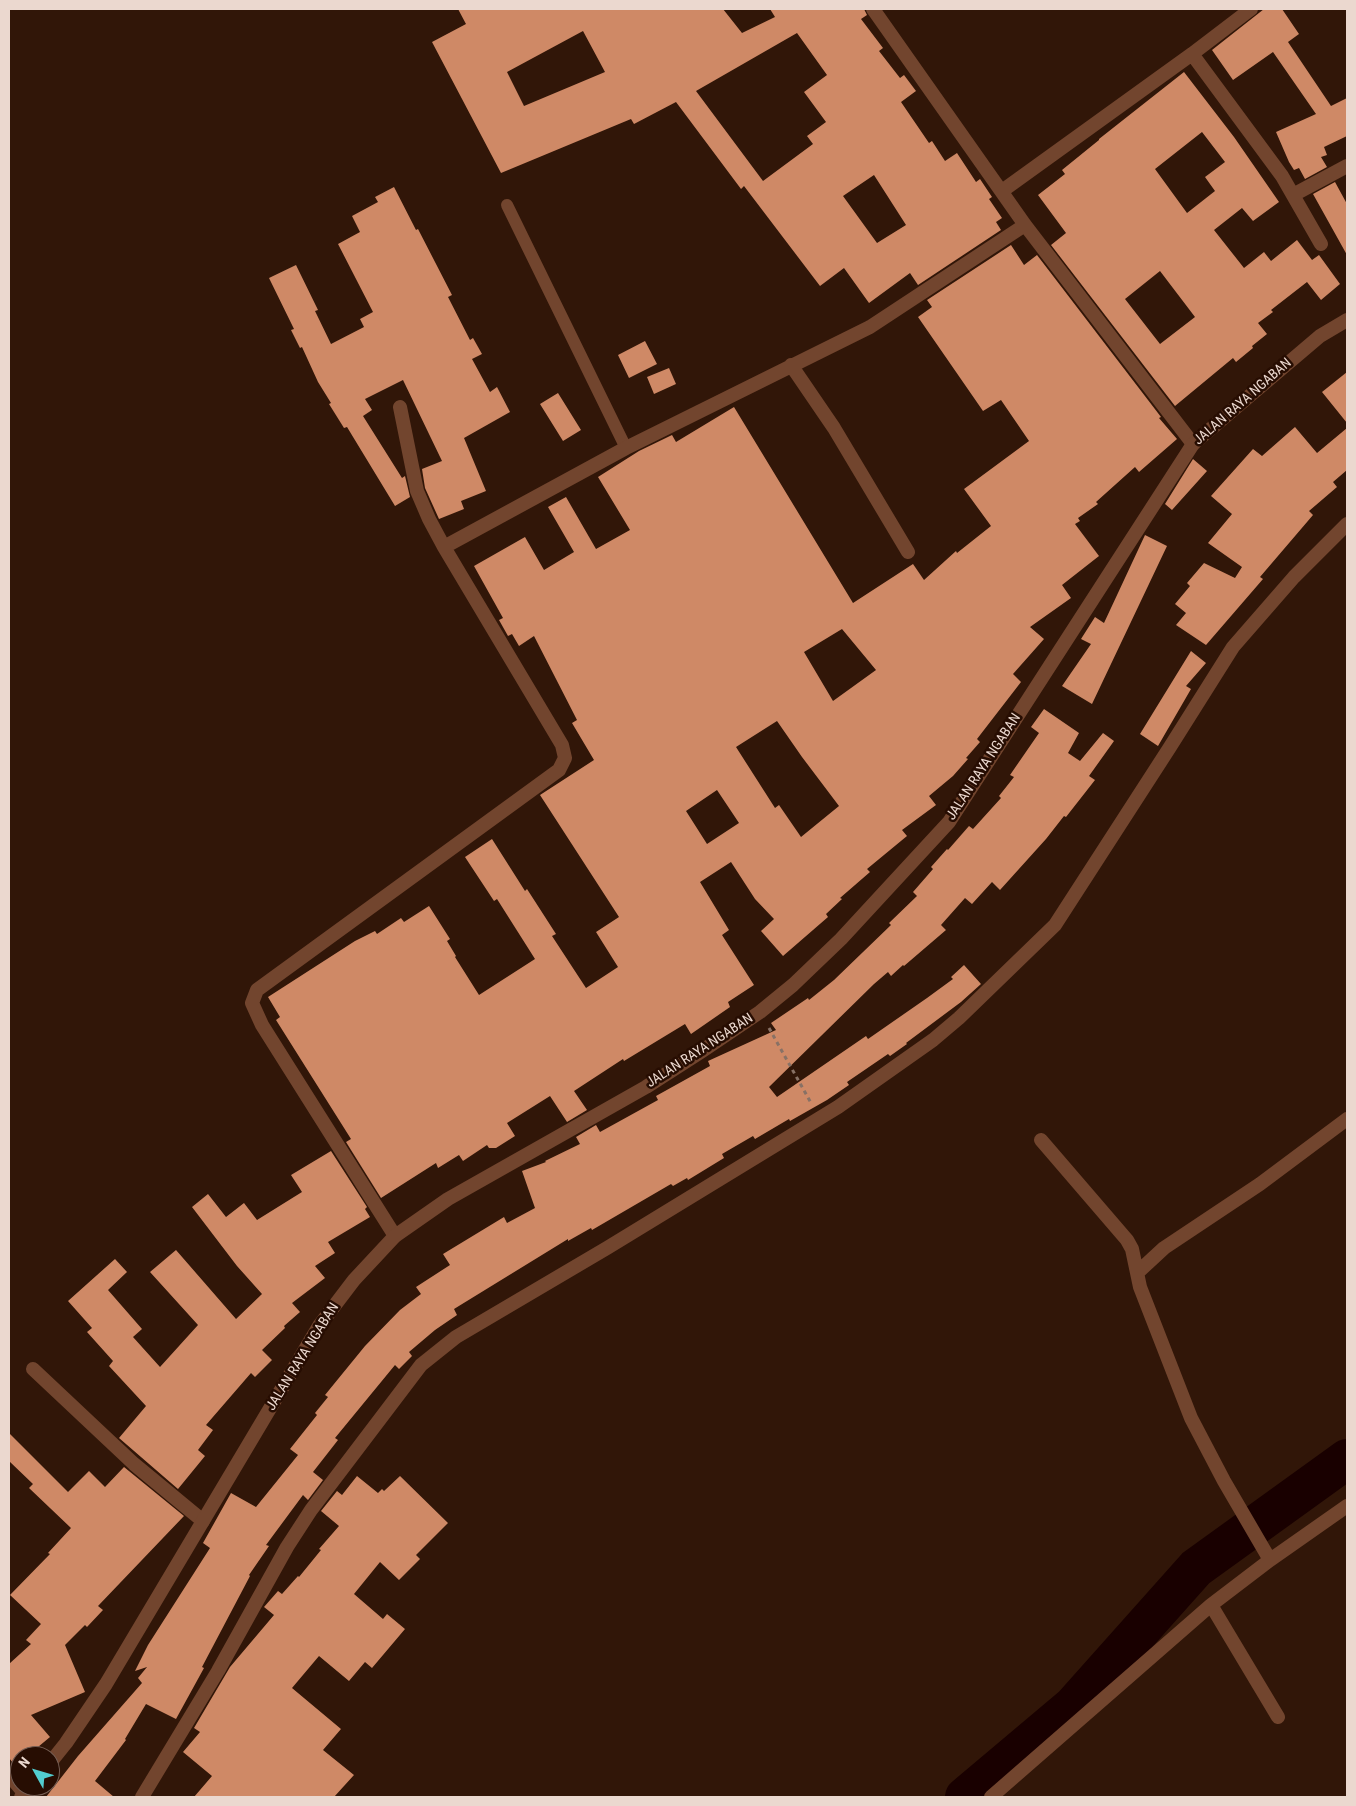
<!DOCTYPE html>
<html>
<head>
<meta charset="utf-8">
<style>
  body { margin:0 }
  #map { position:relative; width:1356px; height:1806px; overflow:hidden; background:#311608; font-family:"Roboto Condensed",sans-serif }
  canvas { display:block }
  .frame { position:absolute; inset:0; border:10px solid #ebd8cf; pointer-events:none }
  .north { position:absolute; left:10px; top:1746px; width:50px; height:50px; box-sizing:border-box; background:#270d02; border:1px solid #755e54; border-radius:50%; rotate:309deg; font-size:14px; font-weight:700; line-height:20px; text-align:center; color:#ebd8cf }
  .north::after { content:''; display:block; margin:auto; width:18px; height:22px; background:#52cdcf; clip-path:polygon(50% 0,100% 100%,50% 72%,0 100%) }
</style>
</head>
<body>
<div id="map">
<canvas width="1356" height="1806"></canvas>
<div class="frame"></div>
<div class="north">N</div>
</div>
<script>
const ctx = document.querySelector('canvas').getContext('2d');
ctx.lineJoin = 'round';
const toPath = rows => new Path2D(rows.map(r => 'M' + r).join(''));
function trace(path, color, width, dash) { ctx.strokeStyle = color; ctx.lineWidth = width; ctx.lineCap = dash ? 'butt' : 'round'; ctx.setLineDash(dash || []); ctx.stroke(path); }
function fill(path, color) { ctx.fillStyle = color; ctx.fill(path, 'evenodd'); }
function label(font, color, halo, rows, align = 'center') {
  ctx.font = font + ' "Roboto Condensed",sans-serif'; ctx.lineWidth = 5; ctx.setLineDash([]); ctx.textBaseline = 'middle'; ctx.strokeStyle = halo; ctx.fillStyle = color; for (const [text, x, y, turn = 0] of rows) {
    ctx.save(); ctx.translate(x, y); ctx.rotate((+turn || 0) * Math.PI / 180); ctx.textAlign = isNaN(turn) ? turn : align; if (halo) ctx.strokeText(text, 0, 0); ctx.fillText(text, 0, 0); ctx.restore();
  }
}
trace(toPath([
  [965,1797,1073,1706,1196,1568,1347,1459]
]), '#190000', 40);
fill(toPath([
  [458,9,723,9,742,33,775,17,770,9,864,9,867,15,861,19,883,48,879,51,900,78,904,75,916,91,901,102,929,143,932,141,945,161,957,153,976,182,980,179,992,197,989,199,1002,218,996,222,1001,230,918,285,910,273,869,303,844,268,820,286,744,186,741,189,676,102,634,124,631,119,501,173,432,42,466,24],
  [583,31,605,72,524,106,507,72],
  [797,33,827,75,804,92,826,122,807,136,813,144,763,181,696,91],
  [874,175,906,225,877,243,843,196],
  [1264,9,1282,9,1299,34,1288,42,1331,106,1347,98,1347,136,1324,147,1327,155,1321,157,1327,167,1305,179,1299,168,1294,170,1289,162,1276,132,1316,114,1273,52,1233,80,1212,50],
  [1184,72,1234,137,1279,202,1253,221,1242,208,1214,230,1244,268,1264,252,1271,261,1297,240,1312,260,1319,255,1340,284,1321,300,1307,282,1271,310,1273,312,1258,323,1267,334,1252,346,1253,348,1236,362,1233,358,1175,406,1051,245,1066,233,1038,195,1065,174,1062,170,1099,140,1099,139],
  [1202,132,1225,162,1205,177,1215,191,1187,213,1155,169],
  [1160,271,1195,317,1160,344,1125,299],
  [1335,182,1347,204,1347,255,1313,194],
  [394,187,416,230,418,229,452,295,448,297,470,340,473,338,482,354,472,359,490,392,497,387,510,412,464,438,486,491,461,501,464,509,439,519,425,488,422,469,442,461,403,380,365,399,372,410,363,416,402,478,405,476,410,497,395,506,347,427,344,428,329,404,331,403,318,382,302,347,300,348,291,330,294,329,269,278,296,265,318,310,315,311,331,344,364,327,360,319,373,312,338,244,360,232,352,216,378,202,375,197],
  [1011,245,1024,265,1037,255,1161,417,1159,418,1177,439,1139,472,1135,467,1096,502,1098,504,1078,518,1080,521,1075,524,1099,556,1062,585,1071,598,1030,627,1044,639,1013,674,1021,682,977,739,980,742,966,758,968,759,953,776,929,796,936,805,902,830,907,836,867,869,870,872,840,898,842,899,826,914,828,917,783,956,761,931,774,919,755,899,731,862,700,882,729,930,722,935,754,985,728,1002,730,1007,691,1034,685,1024,624,1061,623,1059,574,1091,587,1110,567,1122,550,1096,507,1123,515,1136,496,1148,489,1148,487,1145,463,1161,459,1155,438,1168,436,1163,381,1198,346,1142,351,1139,276,1020,280,1017,268,997,355,941,375,931,377,934,401,918,404,922,429,906,450,939,447,941,456,956,455,957,479,995,535,959,497,899,494,901,465,857,492,839,525,891,527,889,556,934,552,936,586,988,618,967,596,932,619,917,540,795,594,760,572,723,577,720,534,636,519,646,512,634,508,636,499,620,503,618,474,566,525,537,544,570,574,552,548,507,566,497,596,549,630,530,598,477,639,451,672,435,676,442,734,407,853,603,913,564,924,580,956,551,957,553,991,526,964,489,1029,441,1001,400,983,411,918,317,932,307,927,300],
  [842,629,876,670,833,701,804,652],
  [777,721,802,757,839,806,801,837,779,805,775,808,736,747],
  [717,790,739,823,707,844,686,811],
  [645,341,657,364,629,378,618,355],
  [669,368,676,384,654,394,647,377],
  [1347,372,1347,423,1322,392],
  [558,393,581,430,563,441,540,404],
  [1295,427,1317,453,1347,428,1347,470,1333,482,1337,487,1309,511,1313,515,1260,577,1263,579,1206,645,1176,625,1186,613,1175,604,1190,586,1187,583,1204,563,1235,578,1242,567,1208,543,1232,514,1211,496,1253,449,1262,456],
  [1193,459,1207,471,1172,510,1165,504],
  [1145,535,1167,546,1092,704,1062,686,1091,644,1081,639,1095,617,1104,623],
  [1191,651,1206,663,1186,686,1191,689,1158,746,1140,734],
  [1044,709,1079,733,1068,753,1080,761,1103,733,1114,741,1089,776,1095,780,1066,817,1064,816,1046,839,1000,890,992,882,972,904,965,898,941,925,946,930,904,966,903,965,891,976,888,972,874,984,769,1087,777,1097,866,1036,868,1039,927,998,953,979,951,977,964,965,981,984,961,1002,906,1043,907,1044,890,1056,888,1054,847,1082,849,1085,827,1100,790,1121,789,1119,755,1139,753,1136,722,1154,724,1158,688,1180,687,1178,673,1186,671,1184,592,1230,591,1228,568,1241,568,1239,454,1309,457,1315,435,1330,409,1352,412,1356,399,1369,395,1365,335,1438,338,1440,313,1472,323,1480,308,1500,303,1495,266,1545,269,1546,249,1575,250,1576,202,1667,204,1668,176,1719,146,1704,125,1739,126,1740,95,1781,114,1797,46,1797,78,1756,142,1683,138,1678,147,1667,135,1671,148,1645,210,1548,203,1543,231,1493,256,1507,298,1455,290,1449,317,1415,315,1413,328,1397,325,1395,365,1346,400,1310,421,1294,416,1287,450,1265,443,1254,504,1217,507,1223,535,1208,522,1171,546,1162,545,1161,580,1144,576,1137,596,1125,600,1132,658,1100,656,1096,710,1066,708,1061,776,1030,771,1023,808,998,809,1000,834,980,891,925,889,923,917,896,913,892,933,869,931,867,947,849,948,850,969,826,973,829,1001,798,999,796,1014,777,1010,775,1039,733,1031,727],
  [331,1151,367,1207,365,1209,370,1217,328,1242,335,1253,315,1266,325,1278,292,1303,300,1312,284,1326,285,1328,262,1350,272,1360,255,1377,251,1373,206,1425,213,1430,198,1450,205,1456,178,1489,119,1438,146,1406,109,1366,113,1361,87,1332,92,1328,68,1301,115,1259,127,1272,108,1290,142,1329,133,1337,160,1367,198,1325,150,1272,176,1250,236,1319,262,1294,237,1266,192,1207,208,1194,226,1217,244,1203,257,1220,302,1192,291,1175],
  [9,1433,68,1492,89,1471,105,1487,124,1467,184,1516,98,1606,103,1610,87,1627,85,1625,65,1645,85,1692,31,1715,50,1737,32,1752,33,1754,30,1756,20,1756,20,1765,17,1768,9,1758,9,1664,31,1644,26,1640,41,1624,10,1595,50,1554,48,1553,71,1528,29,1488,33,1484,9,1461],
  [357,1476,378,1493,382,1489,384,1491,400,1476,448,1523,416,1555,420,1559,399,1580,380,1562,354,1594,383,1619,387,1614,405,1629,372,1668,365,1662,349,1681,319,1656,292,1688,341,1729,323,1750,354,1775,334,1797,194,1797,212,1776,183,1752,200,1732,194,1728,230,1667,274,1615,264,1607,278,1591,282,1594,298,1576,299,1577,321,1550,319,1549,339,1526,321,1511,337,1491,342,1495]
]), '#cf8966');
trace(toPath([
  [769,1028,811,1103]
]), '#887165', 3, [4, 4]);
trace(toPath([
  [507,205,626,448]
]), '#72452e', 12);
trace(toPath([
  [873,9,1025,225,1193,444],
  [1192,54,1282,176,1321,244],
  [1002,191,1192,54,1251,9],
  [1293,195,1347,166],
  [791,365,834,428,908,552],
  [444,547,626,448,870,327,1025,225],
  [1041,1140,1127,1240,1132,1249,1140,1287,1191,1418,1224,1481,1270,1560],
  [395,1236,262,1025,252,1003,257,990,559,770,565,758,562,745,444,547,429,519,417,491,400,407],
  [1137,1273,1164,1248,1260,1184,1347,1119],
  [33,1369,134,1464,203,1521],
  [1211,1605,1278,1717],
  [9,1775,25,1794],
  [991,1797,1211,1605,1270,1560,1347,1506]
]), '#72452e', 14);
trace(toPath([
  [50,1763,66,1743,106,1684,319,1326,354,1280,395,1236,448,1199,646,1087,702,1051,760,1012,793,985,841,939,949,822,1193,444,1320,336,1347,320],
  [21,1797,31,1786],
  [142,1797,218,1671,287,1547,311,1510,421,1365,456,1337,607,1248,838,1107,933,1040,959,1018,1055,925,1170,747,1233,647,1294,577,1347,524]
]), '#72452e', 14);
label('14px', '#ebd8cf', '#270d02', [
  ["JALAN RAYA NGABAN",1243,402,-41],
  ["JALAN RAYA NGABAN",984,767,-57],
  ["JALAN RAYA NGABAN",700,1051,-33],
  ["JALAN RAYA NGABAN",303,1357,-58]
]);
</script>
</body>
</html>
